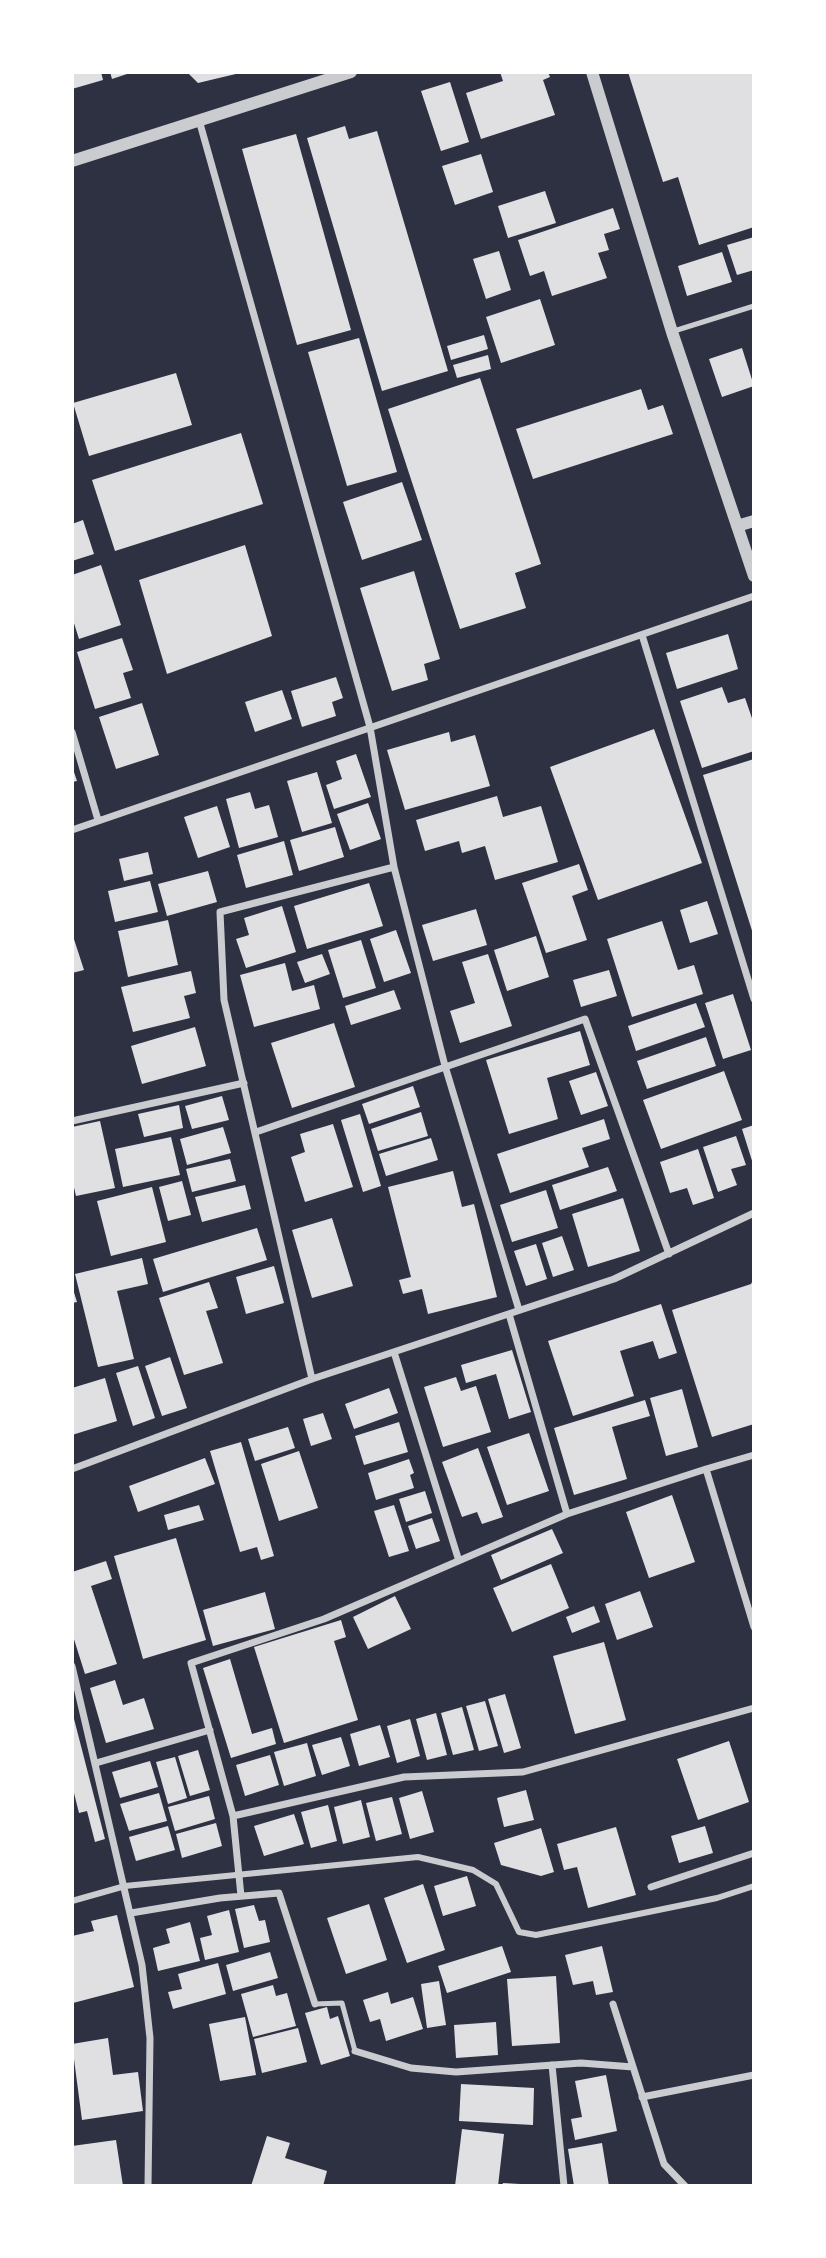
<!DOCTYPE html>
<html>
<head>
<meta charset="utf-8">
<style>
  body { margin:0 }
  #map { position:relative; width:826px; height:2258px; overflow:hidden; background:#2d3142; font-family:"Golos Text",sans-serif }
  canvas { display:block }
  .frame { position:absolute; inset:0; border:74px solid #fff; pointer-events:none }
</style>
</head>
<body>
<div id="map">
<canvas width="826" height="2258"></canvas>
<div class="frame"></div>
</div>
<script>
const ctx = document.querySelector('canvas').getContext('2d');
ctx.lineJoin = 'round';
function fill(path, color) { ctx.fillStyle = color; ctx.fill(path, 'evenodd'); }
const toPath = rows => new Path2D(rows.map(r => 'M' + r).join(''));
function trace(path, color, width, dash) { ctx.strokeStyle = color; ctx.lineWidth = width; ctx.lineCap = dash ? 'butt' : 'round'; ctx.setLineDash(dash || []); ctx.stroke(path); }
fill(toPath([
  [72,72,101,72,103,80,72,89],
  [110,72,133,72,112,79],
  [187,72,240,72,240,73,198,83],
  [500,72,548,72,550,77,543,80,555,115,481,139,466,93,503,81],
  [628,72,754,72,754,227,699,245,678,177,663,182],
  [450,82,469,142,441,151,421,91],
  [345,126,349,139,377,131,448,371,382,391,307,138],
  [296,134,351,330,297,345,242,149],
  [481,154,493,192,455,205,442,166],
  [545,191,556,223,508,238,498,206],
  [613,208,620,229,604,234,609,250,598,253,607,278,552,296,544,271,530,276,518,240],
  [754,237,754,270,737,275,727,245],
  [499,251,511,290,486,299,473,259],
  [722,252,732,282,687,296,678,266],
  [540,299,555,345,501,363,486,317],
  [484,335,488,349,451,360,447,346],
  [359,338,397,472,347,486,308,352],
  [742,348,754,386,722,397,709,359],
  [488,355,491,369,457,378,453,365],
  [176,373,192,425,89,456,73,403],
  [480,378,541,564,515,573,526,608,460,629,388,409],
  [641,389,648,410,663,405,673,434,533,479,516,429],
  [241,433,263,504,115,551,92,480],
  [402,482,422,540,362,560,343,502],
  [83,520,94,554,72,561,72,524],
  [245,545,272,636,167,674,139,580],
  [101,565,121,625,79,639,72,617,72,575],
  [414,571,440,659,424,664,428,680,392,691,360,588],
  [728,634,738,669,677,689,666,653],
  [122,638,133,670,123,673,131,698,95,709,77,652],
  [336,677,343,698,332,702,336,716,302,727,291,691],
  [722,687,728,703,745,698,754,724,754,751,702,768,680,701],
  [282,690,292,719,255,732,245,702],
  [142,703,159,755,116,769,99,717],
  [654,729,702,863,598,900,550,767],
  [449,732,451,742,475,735,490,786,405,810,387,750],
  [356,754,371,797,334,809,326,785,342,779,336,761],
  [754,759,754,937,703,775],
  [72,766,77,781,72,782],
  [317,772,332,823,302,832,287,781],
  [250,792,255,809,269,805,278,837,239,848,226,799],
  [497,796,503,817,541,806,558,862,495,880,485,846,462,853,459,841,425,851,416,820],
  [368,803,381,839,350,850,337,814],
  [217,806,230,847,198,858,184,817],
  [335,827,344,857,299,871,290,840],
  [284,841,293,875,246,888,237,855],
  [148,852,153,874,124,881,119,859],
  [579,864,588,890,572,896,587,940,546,953,522,883],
  [208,871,217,902,167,916,158,884],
  [150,881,158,912,115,922,108,891],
  [369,883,383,926,307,949,294,906],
  [707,901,718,934,690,943,680,910],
  [282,906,296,952,246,968,236,939,249,935,244,918],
  [476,909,487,945,433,961,422,925],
  [168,920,178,965,128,977,118,931],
  [662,921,678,970,694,965,703,994,632,1017,607,939],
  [396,930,411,973,384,982,370,939],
  [72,933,84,970,72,973],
  [536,936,549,977,507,991,494,950],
  [361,940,376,988,343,998,328,950],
  [322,954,330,974,305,983,297,962],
  [488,954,512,1026,460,1043,450,1011,475,1003,462,962],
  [285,963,292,991,314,985,320,1009,254,1027,240,975],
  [609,970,617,996,581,1007,573,980],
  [191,971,196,993,184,996,190,1018,133,1032,121,987],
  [394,990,401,1009,351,1025,345,1006],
  [733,994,751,1050,723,1059,705,1003],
  [696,1003,705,1027,636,1051,628,1026],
  [334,1023,355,1087,292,1108,271,1043],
  [195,1027,206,1066,142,1084,131,1046],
  [580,1031,590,1065,547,1078,558,1119,509,1134,486,1060],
  [706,1037,716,1066,647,1089,637,1061],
  [724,1071,742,1120,661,1149,643,1100],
  [596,1072,608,1106,581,1115,569,1081],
  [413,1086,420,1107,369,1124,362,1104],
  [222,1096,229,1120,192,1129,185,1106],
  [179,1105,183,1128,144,1137,138,1114],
  [421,1112,428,1136,378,1151,371,1129],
  [360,1114,381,1186,363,1192,341,1120],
  [604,1119,610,1139,582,1148,589,1167,510,1193,497,1154],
  [100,1121,115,1188,76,1196,72,1179,72,1127],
  [333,1124,353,1187,305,1202,291,1157,305,1152,300,1134],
  [754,1125,754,1167,742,1129],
  [223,1127,231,1153,187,1165,180,1139],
  [736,1136,746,1165,731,1169,737,1185,718,1192,703,1147],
  [171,1137,180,1175,123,1187,115,1149],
  [431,1138,438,1160,386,1176,379,1154],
  [698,1149,714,1198,693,1205,687,1188,670,1193,660,1162],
  [230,1159,236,1181,192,1192,186,1169],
  [608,1167,617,1191,560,1210,552,1185],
  [453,1171,462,1207,474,1204,497,1297,428,1314,422,1289,403,1294,399,1280,411,1277,388,1187],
  [182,1181,191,1215,168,1221,159,1187],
  [245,1185,251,1209,202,1222,195,1197],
  [152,1187,166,1242,111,1256,97,1201],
  [546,1190,558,1228,512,1242,500,1205],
  [623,1198,640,1251,588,1267,572,1214],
  [332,1218,353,1286,312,1298,292,1230],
  [257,1228,267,1260,163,1292,153,1259],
  [562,1236,574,1270,553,1277,542,1243],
  [536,1244,547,1279,526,1286,514,1251],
  [142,1258,148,1284,117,1291,134,1359,98,1367,75,1274],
  [274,1266,284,1303,246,1314,236,1277],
  [754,1278,754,1424,712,1437,672,1310,751,1284],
  [209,1282,218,1308,206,1311,223,1363,184,1375,159,1298],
  [72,1286,77,1302,72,1303],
  [661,1304,677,1353,659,1359,653,1341,620,1351,634,1396,573,1416,548,1341],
  [512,1350,531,1412,509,1419,496,1374,466,1383,461,1365],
  [170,1357,187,1408,162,1416,145,1366],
  [138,1366,155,1418,133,1426,116,1373],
  [456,1377,461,1391,476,1386,491,1432,443,1447,424,1387],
  [105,1378,117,1421,72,1435,72,1388],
  [389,1388,398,1413,354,1429,345,1404],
  [682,1389,698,1447,666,1456,650,1398],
  [645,1400,650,1416,612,1427,627,1479,574,1495,554,1428],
  [323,1413,332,1439,311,1446,303,1419],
  [399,1422,408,1452,364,1465,355,1436],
  [288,1427,295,1448,255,1461,248,1439],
  [529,1433,549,1491,507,1505,487,1447],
  [241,1442,274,1556,261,1560,257,1547,240,1552,210,1451],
  [478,1448,503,1517,482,1524,477,1512,462,1517,442,1462],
  [299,1451,318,1508,279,1521,261,1464],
  [205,1458,215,1484,138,1512,129,1486],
  [409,1459,414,1473,410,1475,414,1488,376,1500,368,1473],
  [425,1491,432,1513,406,1522,399,1499],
  [672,1495,695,1562,649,1578,626,1512],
  [199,1505,204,1520,168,1530,164,1515],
  [394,1505,409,1551,389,1557,374,1511],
  [432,1518,440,1541,416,1549,408,1526],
  [552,1529,563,1553,501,1580,491,1555],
  [176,1538,206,1640,143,1659,114,1556],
  [106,1561,112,1579,91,1586,117,1664,85,1674,72,1633,72,1572],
  [551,1564,569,1608,512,1632,493,1588],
  [640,1591,653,1627,617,1640,605,1604],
  [265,1592,275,1629,213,1646,203,1610],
  [395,1596,411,1629,368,1649,353,1617],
  [594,1606,600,1622,572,1633,566,1617],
  [341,1620,346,1637,334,1641,358,1720,284,1743,254,1647],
  [604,1642,626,1720,575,1734,553,1656],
  [230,1659,252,1734,272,1728,276,1744,231,1758,203,1668],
  [115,1680,123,1705,144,1698,154,1729,106,1743,90,1688],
  [505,1694,521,1748,504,1753,488,1699],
  [485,1701,498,1746,479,1751,466,1706],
  [462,1707,474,1750,453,1755,441,1713],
  [436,1713,447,1755,427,1760,416,1719],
  [73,1715,105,1839,95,1842,87,1811,79,1813,72,1785],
  [410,1719,420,1756,397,1763,387,1726],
  [380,1725,390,1757,359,1766,350,1734],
  [341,1737,350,1766,322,1775,312,1745],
  [729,1741,749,1802,698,1820,677,1759],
  [307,1743,316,1776,284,1786,274,1752],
  [198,1750,210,1790,190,1796,178,1756],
  [270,1755,279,1785,245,1796,236,1765],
  [175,1757,187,1798,168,1804,156,1762],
  [150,1761,158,1787,120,1798,112,1772],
  [526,1790,534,1820,504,1827,497,1798],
  [422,1791,434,1832,410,1839,399,1798],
  [159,1793,167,1821,129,1831,120,1804],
  [209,1796,215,1819,175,1831,168,1807],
  [392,1797,402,1834,376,1841,366,1803],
  [361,1800,370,1837,343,1844,334,1807],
  [328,1805,337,1841,311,1848,301,1812],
  [294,1814,304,1844,264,1856,254,1826],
  [216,1823,222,1846,182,1858,176,1834],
  [168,1826,175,1850,136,1861,129,1837],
  [705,1826,713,1853,679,1863,671,1836],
  [616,1827,636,1895,588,1908,577,1867,564,1870,557,1844],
  [541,1828,554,1872,541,1876,501,1865,494,1843],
  [467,1876,476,1906,443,1916,434,1886],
  [423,1884,445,1950,407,1963,384,1898],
  [369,1904,387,1960,346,1974,327,1918],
  [254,1905,259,1921,265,1920,270,1942,244,1948,235,1909],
  [229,1910,239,1952,205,1960,200,1938,212,1935,207,1916],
  [117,1915,134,1987,73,2003,72,1936,94,1931,91,1921],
  [190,1922,200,1961,158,1971,153,1948,170,1943,166,1929],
  [502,1946,511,1972,447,1993,438,1966],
  [602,1946,613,1992,596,1995,593,1981,573,1985,565,1955],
  [270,1952,278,1978,233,1991,226,1965],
  [218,1963,226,1994,173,2009,168,1992,182,1989,178,1974],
  [556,1976,560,2043,512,2046,507,1979],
  [439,1981,446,2025,427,2028,421,1984],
  [273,1985,276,1996,287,1993,296,2026,253,2037,241,1994],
  [388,1992,391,2004,413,1997,423,2029,386,2041,380,2019,370,2022,363,2000],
  [327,2007,330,2019,338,2016,350,2056,321,2065,305,2013],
  [245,2017,256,2075,220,2081,209,2024],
  [496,2022,498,2055,456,2058,454,2025],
  [298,2028,307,2062,262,2073,254,2039],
  [108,2038,113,2075,138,2072,143,2111,82,2120,72,2044],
  [606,2075,617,2131,575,2140,571,2119,582,2117,575,2081],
  [461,2084,534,2088,533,2125,459,2121],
  [462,2129,504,2134,498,2186,455,2186],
  [267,2136,290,2143,285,2158,327,2171,323,2186,251,2186],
  [116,2140,123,2186,72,2186,72,2146],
  [602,2143,609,2186,574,2186,568,2149],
  [503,2183,520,2184,520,2186,502,2186]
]), '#e0e0e3');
trace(toPath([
  [674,331,754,306],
  [315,2004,342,2003,355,2051]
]), '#caccd0', 5);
trace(toPath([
  [72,1901,125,1886,418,1857,473,1870,496,1884,519,1932,536,1935,717,1898,754,1886]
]), '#caccd0', 6);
trace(toPath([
  [199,120,370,727,394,867,445,1066,519,1310],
  [642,635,754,999],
  [72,732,98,820],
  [72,830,754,596],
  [72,1121,244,1083],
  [256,1132,585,1019,669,1254],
  [509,1314,567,1514],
  [394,1352,458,1558],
  [312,1379,224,1000,220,912,394,867],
  [754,1455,706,1469,754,1627],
  [72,1469,312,1379,614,1279,754,1213],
  [72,1666,142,1965,150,2038,148,2186],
  [96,1763,210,1730],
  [233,1816,404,1777,523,1772,754,1708],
  [651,1887,754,1853],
  [241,1896,233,1816,191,1663,324,1619,567,1514,706,1469],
  [131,1913,220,1898,279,1893,315,2004],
  [613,2004,664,2164,685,2186],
  [355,2051,411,2068,456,2072,581,2063,633,2067],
  [552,2065,564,2186],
  [642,2097,754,2075]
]), '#caccd0', 7);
trace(toPath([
  [592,72,672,332,754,576],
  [72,161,351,72],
  [737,526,754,521]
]), '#caccd0', 12);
</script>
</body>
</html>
